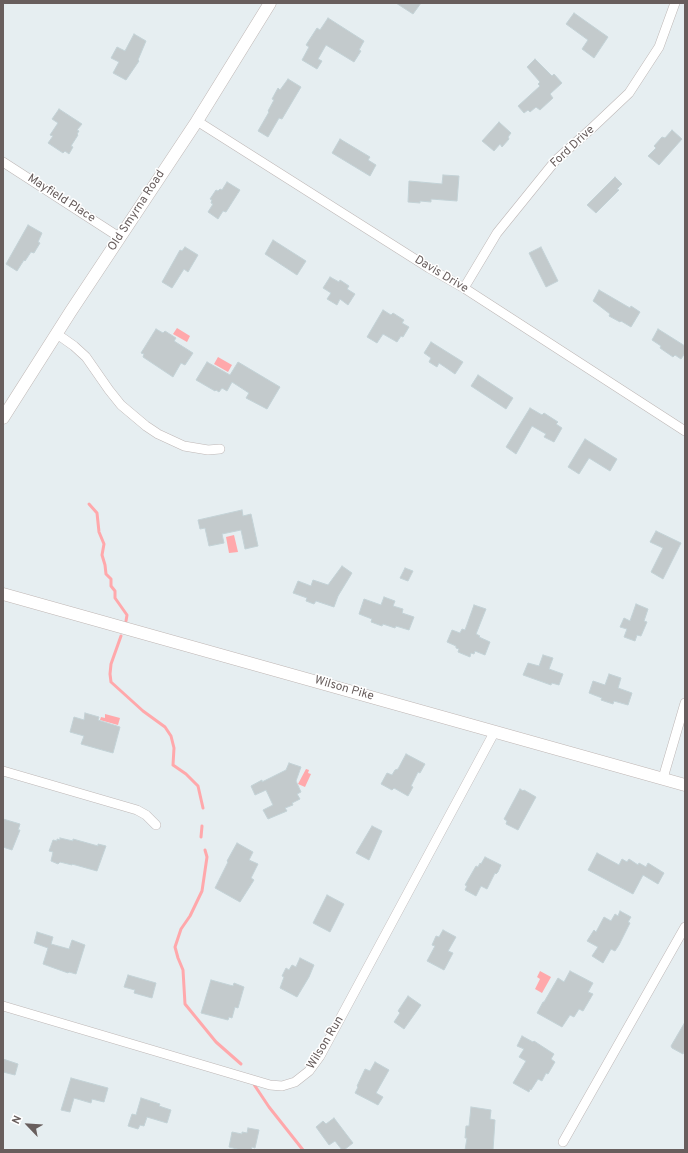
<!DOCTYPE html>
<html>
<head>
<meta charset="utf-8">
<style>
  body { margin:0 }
  #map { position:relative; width:688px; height:1153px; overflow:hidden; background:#e6eef1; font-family:Overpass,sans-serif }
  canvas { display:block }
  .frame { position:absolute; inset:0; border:4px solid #685e5d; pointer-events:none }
  .north { position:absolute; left:8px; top:1105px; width:40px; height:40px; -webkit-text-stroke:3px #fff; paint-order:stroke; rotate:295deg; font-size:11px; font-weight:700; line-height:16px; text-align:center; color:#685e5d }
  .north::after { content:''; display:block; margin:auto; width:14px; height:18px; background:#685e5d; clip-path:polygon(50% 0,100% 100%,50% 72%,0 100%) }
</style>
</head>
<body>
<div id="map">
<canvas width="688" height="1153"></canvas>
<div class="frame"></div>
<div class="north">N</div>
</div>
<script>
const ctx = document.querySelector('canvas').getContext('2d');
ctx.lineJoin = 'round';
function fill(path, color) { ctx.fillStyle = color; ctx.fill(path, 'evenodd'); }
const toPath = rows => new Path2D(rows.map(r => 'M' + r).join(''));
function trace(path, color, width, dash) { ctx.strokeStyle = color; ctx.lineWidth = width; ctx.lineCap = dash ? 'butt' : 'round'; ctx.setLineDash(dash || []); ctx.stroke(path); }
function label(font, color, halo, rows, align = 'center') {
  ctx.font = font + ' Overpass,sans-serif'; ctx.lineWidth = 3; ctx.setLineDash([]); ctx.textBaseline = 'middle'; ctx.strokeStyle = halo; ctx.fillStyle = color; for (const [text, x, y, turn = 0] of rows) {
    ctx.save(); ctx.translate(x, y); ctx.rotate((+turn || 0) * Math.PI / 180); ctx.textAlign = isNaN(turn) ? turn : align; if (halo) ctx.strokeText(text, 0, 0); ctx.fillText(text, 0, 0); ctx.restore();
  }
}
fill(toPath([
  [177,328,190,336,187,342,173,334],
  [218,357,232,365,228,372,214,364],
  [234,535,238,552,229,553,226,537],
  [105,714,120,718,118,725,100,720,101,717,105,718],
  [306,769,309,770,308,773,311,774,305,787,298,784],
  [540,971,551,977,542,993,535,989,540,979,537,977]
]), '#ffa8ab');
trace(toPath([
  [89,504,97,513,99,532,104,544,102,555,105,565,106,574,111,579,111,586,115,591,115,598,127,615,126,621],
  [121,636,111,664,110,674,111,682,143,711,165,727,171,736,174,748,173,765,186,774,198,786,203,808],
  [201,837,202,826],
  [205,850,207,857,202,891,190,916,181,929,175,947,178,958,183,970,185,1004,216,1042,241,1064],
  [253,1083,269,1107,303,1150]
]), '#ffa8ab', 3);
const building = toPath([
  [396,3,421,3,413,14,396,3],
  [574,13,608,37,594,58,582,49,588,40,566,24,574,13],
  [328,18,364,41,359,50,361,51,354,62,326,45,318,59,322,61,317,69,302,60,309,47,306,45,317,28,320,30,328,18],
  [134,34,146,41,138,60,139,61,126,80,113,73,119,62,111,58,117,47,125,51,134,34],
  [535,59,552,76,554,74,562,83,550,94,553,98,540,110,536,107,530,112,528,110,524,113,518,106,540,86,538,84,540,82,527,67,535,59],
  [288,79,301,87,282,119,279,118,268,137,258,131,269,112,268,111,274,100,272,99,278,88,280,90,288,79],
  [59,109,82,124,77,130,79,131,77,134,78,135,71,146,73,147,69,154,65,151,63,153,48,143,53,136,50,135,58,123,52,119,59,109],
  [499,122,511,133,508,137,509,139,502,147,500,144,494,151,482,141,499,122],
  [672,130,682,139,659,165,648,156,656,148,654,146,662,137,665,138,672,130],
  [340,139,370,157,368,160,376,165,370,176,332,153,340,139],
  [443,175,459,176,457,201,431,199,431,202,420,201,420,203,408,202,409,181,442,184,443,175],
  [615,177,622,184,617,189,619,190,596,213,587,205,615,177],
  [227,182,240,190,226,212,223,211,218,219,208,212,213,204,211,203,212,200,210,199,216,190,218,191,220,189,222,190,227,182],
  [28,225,42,233,38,242,40,243,34,253,31,252,25,261,24,260,17,271,6,264,28,225],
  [273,240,306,261,297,275,265,254,273,240],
  [185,247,198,255,188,272,184,269,172,288,162,282,180,250,182,251,185,247],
  [541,247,558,281,546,287,529,253,541,247],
  [330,277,339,282,340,280,349,286,347,289,355,294,348,305,340,299,337,305,327,299,331,293,323,288,330,277],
  [599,290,630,308,631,306,640,312,631,327,621,321,620,322,609,316,610,314,593,301,599,290],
  [383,310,391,315,393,313,404,320,402,323,409,327,403,337,401,336,397,342,383,334,377,343,367,337,383,310],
  [156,329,163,333,165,331,176,338,174,341,193,353,185,365,181,363,173,377,143,357,144,354,141,353,156,329],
  [658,329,685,346,685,353,681,359,675,355,673,357,660,348,661,346,652,340,658,329],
  [431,342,463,362,455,374,439,363,437,367,429,362,431,358,424,353,431,342],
  [207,362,230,375,238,362,280,387,267,409,246,398,249,393,232,382,227,391,222,388,219,392,216,390,215,391,196,380,207,362],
  [478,375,513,398,506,409,471,386,478,375],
  [530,408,542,415,544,413,558,422,556,424,562,428,554,442,544,437,546,434,532,426,516,454,506,447,530,408],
  [585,439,617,459,610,471,589,458,579,474,568,467,585,439],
  [242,510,243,516,251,514,258,546,245,549,241,530,222,534,224,543,209,546,205,528,200,529,198,520,242,510],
  [656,531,681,543,663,579,651,572,663,548,650,542,656,531],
  [342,566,352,573,338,596,334,607,316,601,314,604,306,601,307,598,293,593,298,581,311,586,313,580,328,585,342,566],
  [405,568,413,571,408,581,400,578,405,568],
  [384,597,395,601,393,606,403,609,402,613,414,617,409,630,396,626,395,628,383,624,382,626,371,622,372,619,359,614,364,599,381,605,384,597],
  [636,604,648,609,644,621,647,622,641,636,637,635,635,641,624,637,627,629,620,627,624,618,630,621,636,604],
  [474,605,486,609,476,634,480,636,479,637,490,642,485,655,475,651,474,654,471,653,470,657,458,652,459,649,456,648,456,646,447,642,452,630,460,633,462,629,465,630,474,605],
  [543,655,553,658,549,669,563,674,559,685,552,683,551,685,523,675,528,663,539,666,543,655],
  [609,674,621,678,618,688,632,693,628,705,614,701,613,704,601,700,602,698,589,693,593,681,605,685,609,674],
  [85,713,99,717,98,720,120,727,113,753,81,744,84,736,70,732,74,717,84,720,85,713],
  [406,754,425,764,420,773,418,772,411,786,413,787,408,796,394,788,392,790,381,784,387,773,392,775,395,770,398,769,406,754],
  [289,763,301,767,296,781,301,792,297,794,300,799,292,803,293,805,285,808,287,811,268,819,263,810,273,805,266,790,255,795,251,786,262,780,262,782,286,770,289,763],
  [520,789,523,791,524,790,536,797,518,830,506,824,507,821,504,819,520,789],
  [3,819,20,824,18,830,20,830,12,850,3,847,3,819],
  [372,826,382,831,369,860,356,853,372,826],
  [60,838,73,841,73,839,98,846,98,844,106,846,97,871,72,864,72,865,60,862,58,864,51,861,53,852,49,851,53,840,57,841,57,839,60,840,60,838],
  [237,843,253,852,249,860,258,864,251,878,254,880,240,902,215,888,228,862,227,861,237,843],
  [597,853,619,865,622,859,627,862,629,859,638,865,639,863,646,867,648,863,664,873,658,884,643,875,633,894,588,870,597,853],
  [485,857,501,865,498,872,496,874,495,873,487,889,481,886,476,896,465,890,467,886,465,885,476,866,478,867,480,863,481,864,485,857],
  [327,895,344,904,330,932,313,923,327,895],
  [620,911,631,917,628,922,630,923,619,945,615,951,611,949,603,963,592,956,598,947,587,941,594,930,596,932,604,917,611,921,615,914,618,916,620,911],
  [443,930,456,937,448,951,453,953,444,970,427,961,435,946,432,945,436,936,439,937,443,930],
  [37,932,53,937,51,944,69,949,72,940,85,945,76,974,69,972,68,973,43,964,48,948,34,943,37,932],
  [300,958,314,965,309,977,297,997,280,988,284,977,282,976,286,968,289,970,292,965,296,967,300,958],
  [570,971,593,983,588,992,593,994,583,1011,579,1009,574,1017,570,1015,562,1027,537,1013,543,1002,544,1002,558,978,564,982,570,971],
  [128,975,156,983,152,998,134,993,135,990,124,987,128,975],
  [211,980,233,986,234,983,244,987,238,1008,235,1007,232,1018,229,1017,228,1020,201,1013,211,980],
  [408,996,421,1005,404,1029,394,1022,400,1013,398,1011,408,996],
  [685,1022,685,1050,683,1054,672,1048,671,1046,685,1022],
  [522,1036,533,1042,534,1041,554,1054,551,1059,555,1062,548,1074,546,1073,542,1081,538,1079,531,1090,530,1089,529,1092,513,1083,526,1061,519,1057,524,1049,517,1046,522,1036],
  [3,1059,18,1064,15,1075,3,1072,3,1059],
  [375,1062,389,1070,376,1093,383,1097,378,1105,355,1093,358,1087,357,1086,365,1069,370,1071,375,1062],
  [71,1078,108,1088,104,1102,92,1099,91,1103,74,1098,70,1112,61,1110,71,1078],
  [141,1098,160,1104,159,1106,171,1110,167,1123,147,1117,144,1126,140,1125,138,1129,128,1126,132,1114,136,1115,141,1098],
  [471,1107,491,1110,490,1119,495,1120,493,1150,465,1150,467,1138,465,1138,466,1126,469,1126,471,1107],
  [334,1118,353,1143,344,1150,342,1150,335,1141,329,1145,316,1127,323,1121,326,1124,334,1118],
  [248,1128,259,1130,255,1148,252,1147,251,1150,241,1150,229,1147,232,1132,242,1134,242,1132,247,1133,248,1128]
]);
fill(building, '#c3cacc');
trace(building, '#c3d2d6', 1);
const street = toPath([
  [197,121,429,268,464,288,685,431],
  [3,162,119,237],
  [464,288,497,233,556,160,592,128,629,93,659,47,675,3],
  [57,334,74,346,86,357,109,390,121,405,146,426,158,434,184,446,208,450,220,449],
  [3,771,137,810,146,815,156,825],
  [663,778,685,703],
  [3,1006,270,1085,282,1086,295,1082,309,1071,320,1056,495,731],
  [563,1142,685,927]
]);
const secondary = toPath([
  [3,418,71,311,197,121,270,3],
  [3,594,685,785]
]);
trace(street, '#beb7b6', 10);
trace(secondary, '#bfb6b4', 13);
trace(street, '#fff', 9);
trace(secondary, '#fff', 12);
label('12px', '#685e5d', '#fff', [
  ["Ford Drive",573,147,-43],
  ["Mayfield Place",61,199,33],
  ["Old Smyrna Road",137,211,-57],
  ["Davis Drive",441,275,31],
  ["Wilson Pike",344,689,16],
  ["Wilson Run",326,1043,-59]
]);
</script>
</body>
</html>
